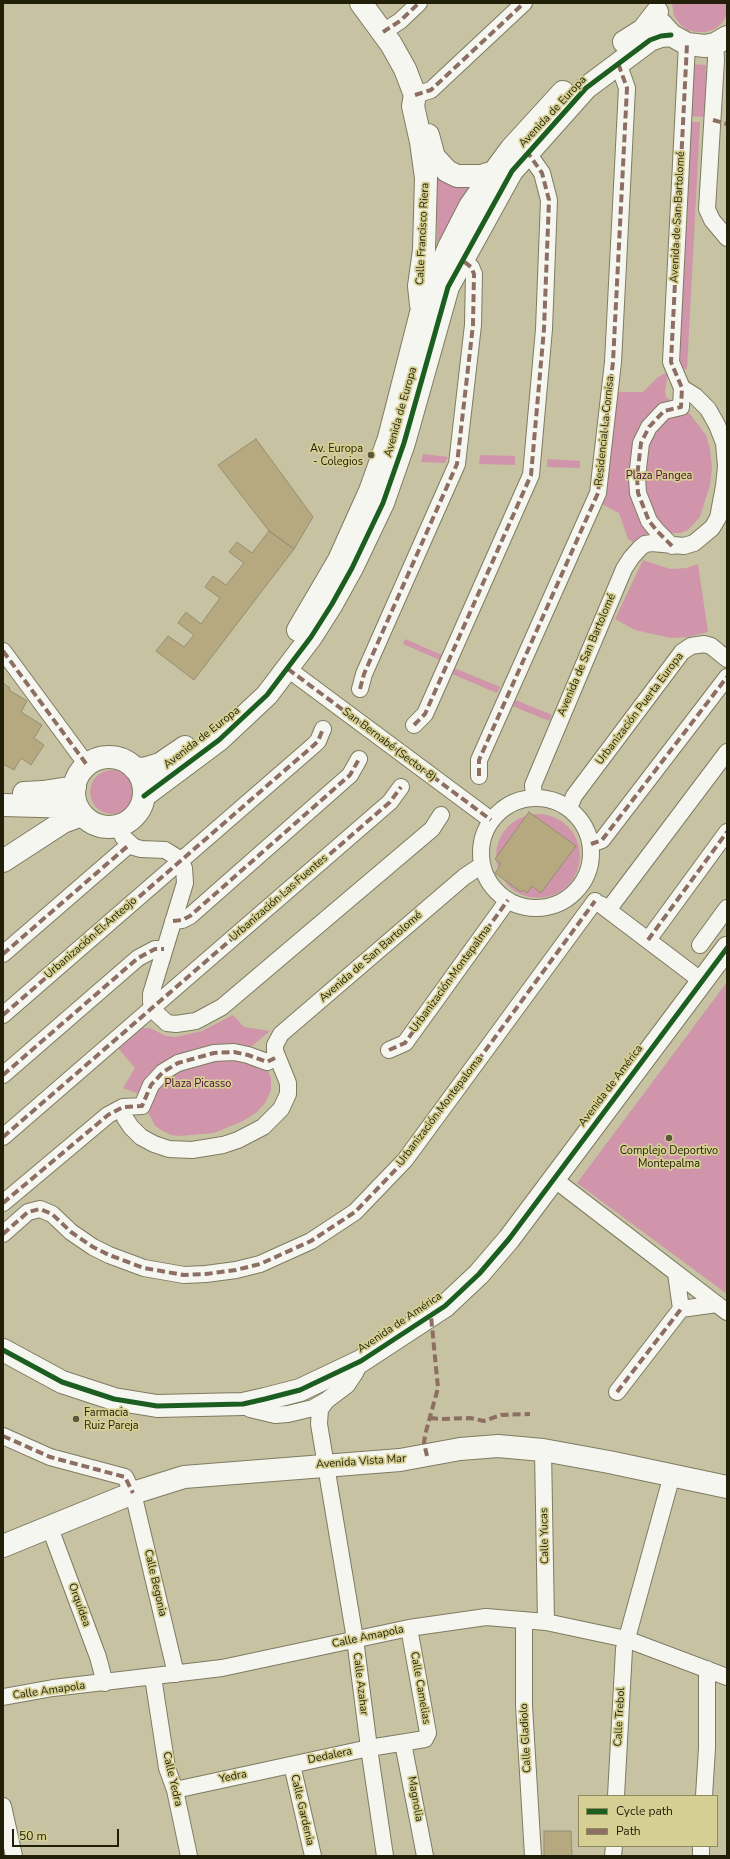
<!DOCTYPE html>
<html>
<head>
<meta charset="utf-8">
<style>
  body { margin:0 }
  #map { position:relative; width:730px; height:1859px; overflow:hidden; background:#c6c2a2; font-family:"Nunito Sans",sans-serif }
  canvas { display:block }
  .frame { position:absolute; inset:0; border:4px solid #211f07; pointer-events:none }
  .legend { position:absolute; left:578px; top:1795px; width:140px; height:52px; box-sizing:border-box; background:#d5cf93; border:1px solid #8d895b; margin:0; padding:5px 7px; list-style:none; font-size:12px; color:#211f07 }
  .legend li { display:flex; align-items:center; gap:8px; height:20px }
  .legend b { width:20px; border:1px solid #8d895b }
  .scale { position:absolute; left:12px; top:1829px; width:107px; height:18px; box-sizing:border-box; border:2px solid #211f07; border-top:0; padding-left:5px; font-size:12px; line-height:14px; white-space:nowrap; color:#211f07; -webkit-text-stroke:3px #d5cf93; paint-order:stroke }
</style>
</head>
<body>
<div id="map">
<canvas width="730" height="1859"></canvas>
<div class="frame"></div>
<ul class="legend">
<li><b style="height:5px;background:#1b5e20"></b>Cycle path</li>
<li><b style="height:5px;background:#8d6e63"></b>Path</li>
</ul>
<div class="scale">50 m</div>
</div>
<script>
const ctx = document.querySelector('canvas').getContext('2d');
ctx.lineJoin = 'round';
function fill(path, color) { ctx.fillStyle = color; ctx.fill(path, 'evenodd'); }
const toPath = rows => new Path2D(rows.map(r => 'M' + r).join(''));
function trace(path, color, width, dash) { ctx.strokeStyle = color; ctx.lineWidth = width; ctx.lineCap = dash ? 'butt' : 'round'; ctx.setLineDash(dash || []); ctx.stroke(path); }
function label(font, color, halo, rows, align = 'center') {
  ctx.font = font + ' "Nunito Sans",sans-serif'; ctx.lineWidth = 3.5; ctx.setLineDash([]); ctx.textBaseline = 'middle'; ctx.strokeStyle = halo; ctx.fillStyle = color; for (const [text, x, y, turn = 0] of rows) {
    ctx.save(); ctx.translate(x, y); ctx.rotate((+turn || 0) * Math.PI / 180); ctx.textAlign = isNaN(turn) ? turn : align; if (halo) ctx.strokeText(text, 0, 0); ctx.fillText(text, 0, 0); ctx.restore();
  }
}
fill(toPath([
  [672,3,727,3,727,14,722,23,715,29,706,32,696,32,687,30,680,24,674,16],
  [692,64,706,65,705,117,688,116],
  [689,122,700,122,687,369,678,368],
  [437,170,476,182,437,255],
  [668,372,665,391,666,397,690,414,706,435,710,449,712,467,710,485,700,517,688,530,680,533,650,533,641,536,633,542,628,539,619,513,602,504,617,392,643,392,658,377],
  [423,454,448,457,445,463,421,462],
  [480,455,515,456,515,465,479,464],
  [547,459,580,461,580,468,547,467],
  [643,560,670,569,687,568,698,564,708,632,688,637,671,638,635,630,615,619],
  [405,639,442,655,440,660,403,644],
  [454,668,500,687,497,693,452,674],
  [513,699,552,715,549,721,510,705],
  '90 792a22 22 0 1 1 44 0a22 22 0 1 1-44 0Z',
  '496 856a42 42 0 1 1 84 0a42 42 0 1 1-84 0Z',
  [727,982,727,1294,577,1183],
  [233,1015,244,1027,270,1031,247,1050,267,1068,271,1078,271,1089,266,1102,257,1112,243,1121,214,1133,180,1136,171,1135,163,1131,155,1126,139,1094,123,1088,135,1068,118,1048,142,1028,150,1028,166,1036,175,1037,202,1031]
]), '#d095ab');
const building = toPath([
  [256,439,313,517,294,549,269,531,218,465,256,439],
  [269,531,294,549,194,680,156,651,168,636,184,647,194,635,178,623,186,612,201,624,220,598,205,587,213,576,226,585,244,563,229,552,237,542,252,553,269,531],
  [3,683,10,688,9,690,27,701,21,712,42,725,34,738,44,745,31,765,21,758,14,770,3,764,3,683],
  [529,812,576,846,541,893,532,886,527,893,523,890,521,892,495,873,501,864,495,859,529,812],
  [544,1831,571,1831,572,1856,544,1856,544,1831]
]);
fill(building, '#b6a980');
trace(building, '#948e75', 1);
const street = toPath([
  [383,32,400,21,419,3],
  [715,44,716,60,707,209,712,220,727,238],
  [415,95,431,90,524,3],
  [672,546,657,531,649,521,638,493,637,477,641,443,649,427,664,411,681,407,682,388,671,362,687,44],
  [3,651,87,765],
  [288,669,491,820],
  [360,689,364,674,383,631,457,464,473,325,474,274,471,267,462,260],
  [414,725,425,714,531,475,544,329,549,200,542,173,528,153],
  [479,776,479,760,598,493,613,362,627,88,618,63],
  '481 853a55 55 0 1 1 110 0a55 55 0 1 1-110 0Z',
  [534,798,533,785,624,569,631,558,640,548,645,544,652,543,684,546,694,543,712,528,718,518,724,486,726,466,724,443,717,425,708,409,695,396,682,388],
  [569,808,574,796,682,652,691,646,704,644,711,646,727,659],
  [119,826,123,837,134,847,141,849,165,850,178,858,184,868,185,883,151,994,151,1002,154,1011,167,1023,176,1024,196,1021,222,1007,432,829,441,815],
  [591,844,602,840,727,677],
  [600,904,703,982],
  [608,910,727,752],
  [173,921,182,920,190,916,350,775,359,759],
  [648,940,727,832],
  [700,945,727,908],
  [3,954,130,844],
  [3,1015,314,745,318,741,323,729],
  [389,1050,405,1043,508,900],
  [3,1075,138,958,155,949,164,949],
  [123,1107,125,1118,131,1127,141,1137,154,1144,169,1149,192,1150,223,1145,238,1140,263,1127,281,1109,288,1094,288,1083,275,1051,275,1045,281,1034,464,877,482,865],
  [3,1137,390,802,401,787],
  [554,1179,727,1312],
  [3,1203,108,1115,123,1107,142,1106,151,1085,163,1072,178,1063,214,1053,234,1052,248,1055,267,1062,277,1057],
  [3,1234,28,1212,40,1209,52,1214,71,1232,93,1247,109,1255,144,1268,184,1275,206,1274,236,1270,260,1264,311,1241,355,1212,405,1160,595,901],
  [676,1273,681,1309,717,1304],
  [617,1392,681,1309],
  [327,1400,320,1409,319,1424,355,1639,369,1748,385,1856],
  [243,1404,250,1409,275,1415,288,1414,313,1408,327,1400,347,1385,355,1373,361,1361],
  [3,1436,50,1457,125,1477,133,1493,176,1674],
  [543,1450,546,1622],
  [50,1528,98,1657,105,1683],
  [524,1620,524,1706,533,1856],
  [153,1677,167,1768,175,1790,189,1856],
  [3,1697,53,1688,222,1668,409,1628,486,1617,546,1622,626,1639,727,1677],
  [403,1743,425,1856],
  [292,1765,313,1856],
  [175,1790,369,1748,425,1739,428,1733,409,1628],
  [616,1796,624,1649,672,1475],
  [704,1796,707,1748,707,1669],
  [3,1806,14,1856],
  [613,1856,614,1846],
  [701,1856,701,1846]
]);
const secondary = toPath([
  [361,3,391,44,405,69,415,95,413,106,421,142,426,178,424,250,419,286,421,305],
  [662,25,671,35,687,44,705,46,715,44,727,37],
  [624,42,643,30,657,12],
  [428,135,434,157,447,171,457,176,481,176,494,172],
  [298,630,339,560,370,491,389,438,421,313,449,247,470,206,494,172,511,149,563,92],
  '74 792a35 35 0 1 1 70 0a35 35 0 1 1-70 0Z',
  [134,768,144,769,160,764,185,747],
  [24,793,43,792,75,787],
  [144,796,219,740,267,695,311,637,332,604,352,568,383,503,404,443,448,287,512,171,586,88,650,40,661,36,671,35],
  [3,805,77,807],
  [3,861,63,822,82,815],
  [3,1350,62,1382,114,1399,157,1406,243,1404,265,1399,300,1390,361,1361,445,1306,479,1274,509,1239,727,948],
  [3,1546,133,1493,184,1477,400,1460,460,1449,498,1446,543,1450,609,1462,727,1487]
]);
trace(street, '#7e7b61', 18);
trace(secondary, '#7e7b61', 24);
trace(street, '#f6f6f1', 16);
trace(secondary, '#f6f6f1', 22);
trace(toPath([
  [383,32,400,21,419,3],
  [415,95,431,90,524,3],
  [713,120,727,124],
  [672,546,657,531,649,521,638,493,637,477,641,443,649,427,664,411,681,407,682,388,671,362,687,44],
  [3,651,87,765],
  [288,669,491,820],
  [360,689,364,674,383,631,457,464,473,325,474,274,471,267,462,260],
  [414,725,425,714,531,475,544,329,549,200,542,173,528,153],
  [479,776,479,760,598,493,613,362,627,88,618,63],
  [591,844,602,840,727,677],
  [173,921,182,920,190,916,350,775,359,759],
  [648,940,727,832],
  [3,954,130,844],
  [3,1015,314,745,318,741,323,729],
  [389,1050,405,1043,508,900],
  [3,1075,138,958,155,949,164,949],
  [3,1137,390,802,401,787],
  [3,1203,108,1115,123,1107,142,1106,151,1085,163,1072,178,1063,214,1053,234,1052,248,1055,267,1062,277,1057],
  [3,1234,28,1212,40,1209,52,1214,71,1232,93,1247,109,1255,144,1268,184,1275,206,1274,236,1270,260,1264,311,1241,355,1212,405,1160,595,901],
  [617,1392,681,1309],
  [430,1418,440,1419,470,1418,484,1421,501,1415,530,1414],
  [3,1436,50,1457,125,1477,133,1493],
  [427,1456,424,1443,425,1435,438,1388,431,1316]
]), '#8d6e63', 4, [8, 4]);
trace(toPath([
  [144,796,219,740,267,695,311,637,332,604,352,568,383,503,404,443,448,287,512,171,586,88,650,40,661,36,671,35],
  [3,1350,62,1382,114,1399,157,1406,243,1404,265,1399,300,1390,361,1361,445,1306,479,1274,509,1239,727,948]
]), '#1b5e20', 5);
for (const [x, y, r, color] of [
  [371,455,4,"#5b583d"],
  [669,1138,4,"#5b583d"],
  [76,1419,4,"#5b583d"]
]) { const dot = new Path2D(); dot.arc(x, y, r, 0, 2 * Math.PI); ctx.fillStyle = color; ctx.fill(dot); trace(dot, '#d5cf93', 1.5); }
label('11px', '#211f07', '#d5cf93', [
  ["Avenida de Europa",553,112,-47],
  ["Avenida de San Bartolomé",678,217,-87],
  ["Calle Francisco Riera",423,234,-87],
  ["Avenida de Europa",401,412,-74],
  ["Residencial La Cornisa",605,431,-84],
  ["Avenida de San Bartolomé",587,655,-67],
  ["Urbanización Puerta Europa",640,709,-53],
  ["Avenida de Europa",202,738,-38],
  ["San Bernabé (Sector 8)",389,745,37],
  ["Urbanización Las Fuentes",279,898,-41],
  ["Urbanización El Anteojo",91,938,-41],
  ["Avenida de San Bartolomé",371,957,-41],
  ["Urbanización Montepalma",451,979,-54],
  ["Avenida de América",611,1086,-53],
  ["Urbanización Montepaloma",440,1111,-53],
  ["Avenida de América",400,1323,-34],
  ["Avenida Vista Mar",361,1462,-4],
  ["Calle Yucas",545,1536,-91],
  ["Calle Begonia",155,1583,77],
  ["Orquídea",79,1605,70],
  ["Calle Amapola",368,1637,-12],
  ["Calle Azahar",360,1684,83],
  ["Calle Camelias",420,1688,80],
  ["Calle Amapola",49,1691,-8],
  ["Calle Trebol",620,1717,-87],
  ["Calle Gladiolo",526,1738,-93],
  ["Dedalera",330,1756,-12],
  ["Yedra",233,1777,-12],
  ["Calle Yedra",172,1779,77],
  ["Magnolia",415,1799,80],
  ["Calle Gardenia",302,1810,77]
]);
label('11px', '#211f07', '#d5cf93', [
  ["Av. Europa",363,449],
  ["- Colegios",363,462],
  ["Complejo Deportivo",669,1151,"center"],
  ["Montepalma",669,1164,"center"],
  ["Farmacia",84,1413,"left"],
  ["Ruiz Pareja",84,1426,"left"]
], 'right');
label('11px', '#4d0a39', '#d5cf93', [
  ["Plaza Pangea",659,476],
  ["Plaza Picasso",198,1084]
]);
</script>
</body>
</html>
